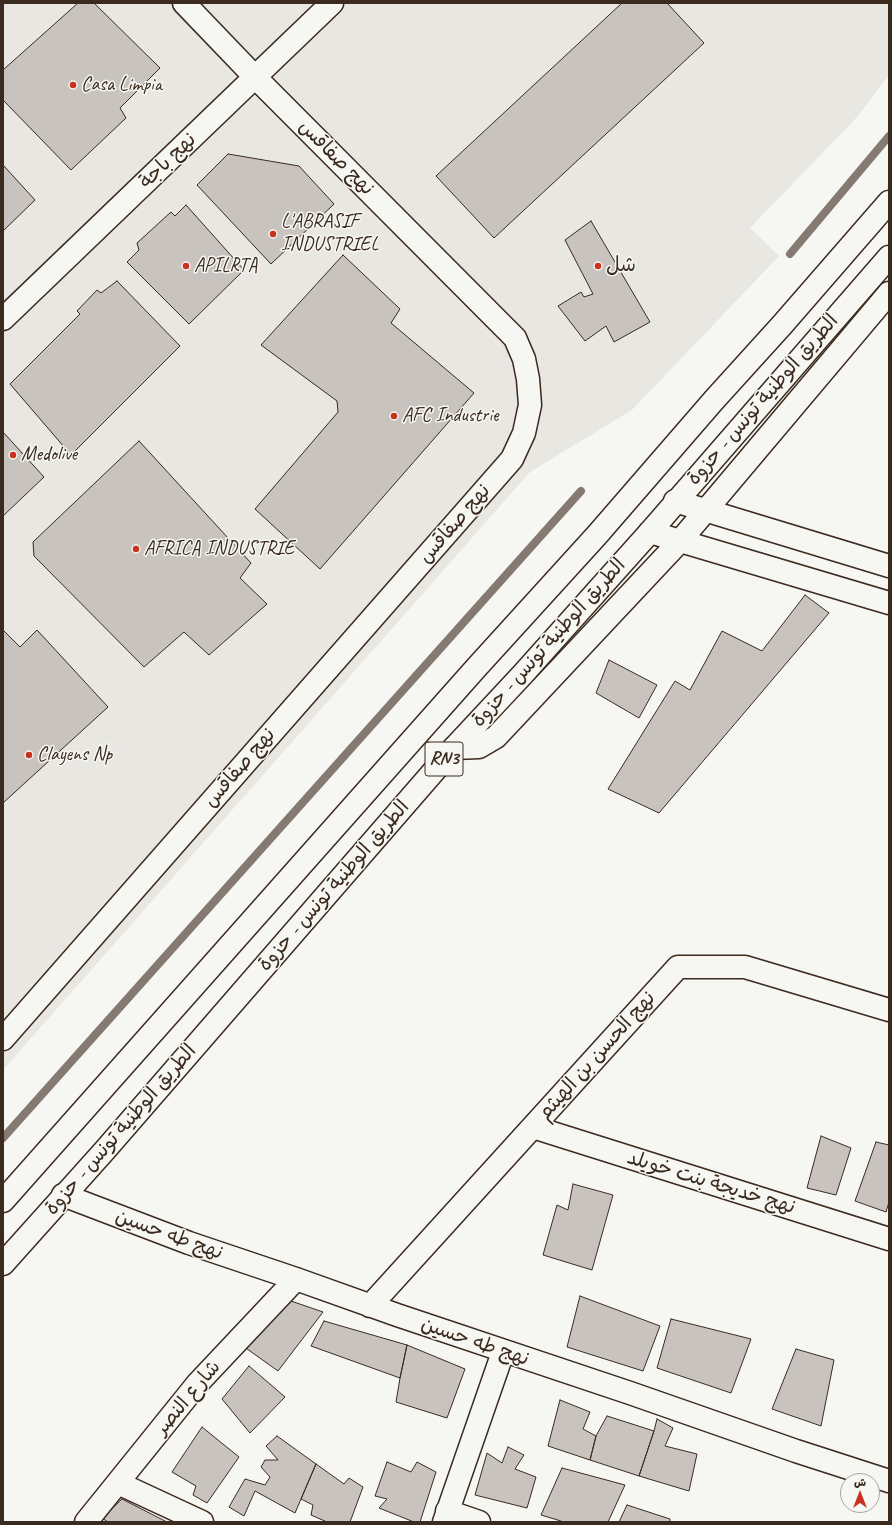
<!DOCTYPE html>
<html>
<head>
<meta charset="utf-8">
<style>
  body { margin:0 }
  #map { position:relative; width:892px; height:1525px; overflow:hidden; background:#f6f6f2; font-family:Caveat,"Playpen Sans Arabic",sans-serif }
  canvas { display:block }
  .frame { position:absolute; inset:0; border:4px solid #3b2a1e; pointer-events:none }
  .north { position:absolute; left:840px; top:1473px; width:40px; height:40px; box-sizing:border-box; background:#f6f6f2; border:1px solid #aba49d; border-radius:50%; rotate:0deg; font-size:11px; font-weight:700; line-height:16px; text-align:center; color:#3b2a1e }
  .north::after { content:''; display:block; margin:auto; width:14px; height:18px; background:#c8321e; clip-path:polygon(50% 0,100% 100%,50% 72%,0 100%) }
</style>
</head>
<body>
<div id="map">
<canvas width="892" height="1525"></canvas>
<div class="frame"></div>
<div class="north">ش</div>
</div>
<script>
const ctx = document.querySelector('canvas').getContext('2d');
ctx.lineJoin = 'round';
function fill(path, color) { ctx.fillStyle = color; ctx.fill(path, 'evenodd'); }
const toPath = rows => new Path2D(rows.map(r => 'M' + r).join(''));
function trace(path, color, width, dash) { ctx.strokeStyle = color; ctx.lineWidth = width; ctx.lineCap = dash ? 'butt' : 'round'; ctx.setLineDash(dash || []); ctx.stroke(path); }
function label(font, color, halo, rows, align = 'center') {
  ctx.font = font + ' Caveat,"Playpen Sans Arabic",sans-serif'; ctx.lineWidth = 3; ctx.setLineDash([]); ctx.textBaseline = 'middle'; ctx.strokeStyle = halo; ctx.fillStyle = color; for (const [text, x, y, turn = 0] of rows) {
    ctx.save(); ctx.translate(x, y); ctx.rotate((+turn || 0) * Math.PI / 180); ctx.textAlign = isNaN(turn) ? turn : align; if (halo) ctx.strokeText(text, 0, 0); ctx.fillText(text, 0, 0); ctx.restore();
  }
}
fill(toPath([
  [3,3,889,3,889,75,857,117,750,228,779,256,632,410,530,472,3,1070]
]), '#e8e7e2');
trace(toPath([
  [790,254,889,136],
  [3,1138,581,491]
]), '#857a71', 8);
const building = toPath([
  [78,3,94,3,160,68,120,108,126,118,71,170,3,100,3,70,78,3],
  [622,3,667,3,704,43,494,238,436,176,622,3],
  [228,154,299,166,334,204,271,264,197,185,228,154],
  [3,165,35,200,3,231,3,165],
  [186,205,244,270,189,324,127,262,139,250,137,243,171,212,175,216,186,205],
  [591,221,650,322,614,342,606,326,585,341,558,306,581,292,584,297,593,294,565,240,591,221],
  [343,255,400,309,391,323,474,393,320,569,255,509,338,412,337,401,261,345,343,255],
  [117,281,180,346,71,455,10,384,80,314,77,311,97,290,101,293,117,281],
  [3,432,44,477,3,516,3,432],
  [139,441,251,563,240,578,267,604,209,655,184,632,144,667,34,556,33,542,139,441],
  [805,595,829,613,659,813,608,789,675,681,690,690,722,631,762,651,805,595],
  [3,630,20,647,37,630,108,707,3,803,3,630],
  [609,660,657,685,639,718,596,693,609,660],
  [821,1136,851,1148,836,1195,807,1188,821,1136],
  [876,1142,889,1145,889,1202,886,1212,855,1201,876,1142],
  [573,1184,613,1195,592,1270,543,1255,557,1205,568,1210,573,1184],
  [580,1296,660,1326,643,1371,567,1347,580,1296],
  [291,1301,323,1312,278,1371,243,1346,291,1301],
  [671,1319,751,1339,731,1393,657,1368,671,1319],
  [324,1321,407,1345,400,1378,311,1346,324,1321],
  [407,1345,465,1369,447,1418,396,1402,400,1378,407,1345],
  [796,1349,834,1360,821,1426,772,1409,796,1349],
  [249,1366,285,1397,250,1433,222,1399,249,1366],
  [560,1400,590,1412,583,1429,596,1436,590,1460,548,1446,560,1400],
  [607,1416,654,1431,639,1476,590,1460,596,1436,607,1416],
  [657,1419,673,1428,665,1446,697,1454,689,1491,639,1476,654,1431,657,1419],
  [202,1427,239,1457,207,1503,193,1495,196,1486,172,1472,202,1427],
  [277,1436,316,1464,295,1513,255,1491,244,1516,229,1507,245,1479,265,1485,270,1477,261,1467,265,1460,278,1460,266,1446,277,1436],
  [508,1447,524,1455,515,1469,536,1477,527,1508,475,1495,487,1453,502,1463,508,1447],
  [387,1462,411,1472,417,1462,436,1472,420,1522,414,1522,379,1508,387,1499,375,1496,387,1462],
  [316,1464,344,1484,349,1478,363,1487,350,1522,327,1522,311,1515,313,1505,301,1499,316,1464],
  [562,1468,625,1485,608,1522,564,1522,541,1515,562,1468],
  [122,1499,167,1522,108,1522,102,1518,122,1499],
  [627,1505,670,1519,670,1522,619,1522,627,1505]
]);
fill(building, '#c8c3be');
trace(building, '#3b2a1e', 1);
const minor = toPath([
  [3,319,332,3],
  [675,501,889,566],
  [650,532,889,603],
  [454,748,479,747,496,737,680,541,889,293],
  [3,1039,512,459,524,433,530,405,528,379,524,359,515,338,255,77,184,3],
  [533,1127,889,1239],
  [63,1195,189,1243,296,1279,397,1315,630,1393,796,1451,889,1481],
  [370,1306,678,967,745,967,889,1010],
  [118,1483,202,1522],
  [447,1511,479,1522],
  [86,1522,198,1383,296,1279],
  [444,1522,503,1352]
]);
const major = toPath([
  [3,1201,476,668,597,535,714,400,782,325,889,202],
  [3,1264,106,1149,454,748,523,674,650,532,889,257]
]);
trace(minor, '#3b2a1e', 25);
trace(major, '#3b2a1e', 25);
trace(minor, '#f6f6f2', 22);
trace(major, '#f6f6f2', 22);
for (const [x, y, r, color] of [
  [73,85,4,"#c8321e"],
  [273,234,4,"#c8321e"],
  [186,266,4,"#c8321e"],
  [598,266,4,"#c8321e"],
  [394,416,4,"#c8321e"],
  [13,455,4,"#c8321e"],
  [136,549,4,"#c8321e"],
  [29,755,4,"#c8321e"]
]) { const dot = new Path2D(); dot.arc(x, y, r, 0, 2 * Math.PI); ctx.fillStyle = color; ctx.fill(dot); trace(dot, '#f6f6f2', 1.5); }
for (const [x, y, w] of [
  [444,759,38]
]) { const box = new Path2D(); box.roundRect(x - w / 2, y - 17, w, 34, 3); ctx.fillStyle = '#f6f6f2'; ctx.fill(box); trace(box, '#3b2a1e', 1); }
label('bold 19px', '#3b2a1e', null, [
  ["RN3",444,759]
]);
label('20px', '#3b2a1e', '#f6f6f2', [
  ["Casa Limpia",81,85],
  ["L'ABRASIF",281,222],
  ["INDUSTRIEL",281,245],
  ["APILRTA",194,266],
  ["شل",606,266],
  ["AFC Industrie",402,416],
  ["Medolive",21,455],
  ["AFRICA INDUSTRIE",144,549],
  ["Clayens Np",37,755]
], 'left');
label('20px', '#3b2a1e', '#f6f6f2', [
  ["نهج صفاقس",336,158,45],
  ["نهج باجة",168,161,-44],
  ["الطريق الوطنية تونس - حزوة",763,400,-49],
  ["نهج صفاقس",455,524,-49],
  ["الطريق الوطنية تونس - حزوة",549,643,-48],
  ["نهج صفاقس",240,768,-49],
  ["الطريق الوطنية تونس - حزوة",334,886,-49],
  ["نهج الحسن بن الهيثم",597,1056,-48],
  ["الطريق الوطنية تونس - حزوة",121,1130,-49],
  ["نهج خديجة بنت خويلد",711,1183,17],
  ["نهج طه حسين",169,1235,20],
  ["نهج طه حسين",475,1342,19],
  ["شارع النصر",188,1398,-50]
]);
</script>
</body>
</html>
